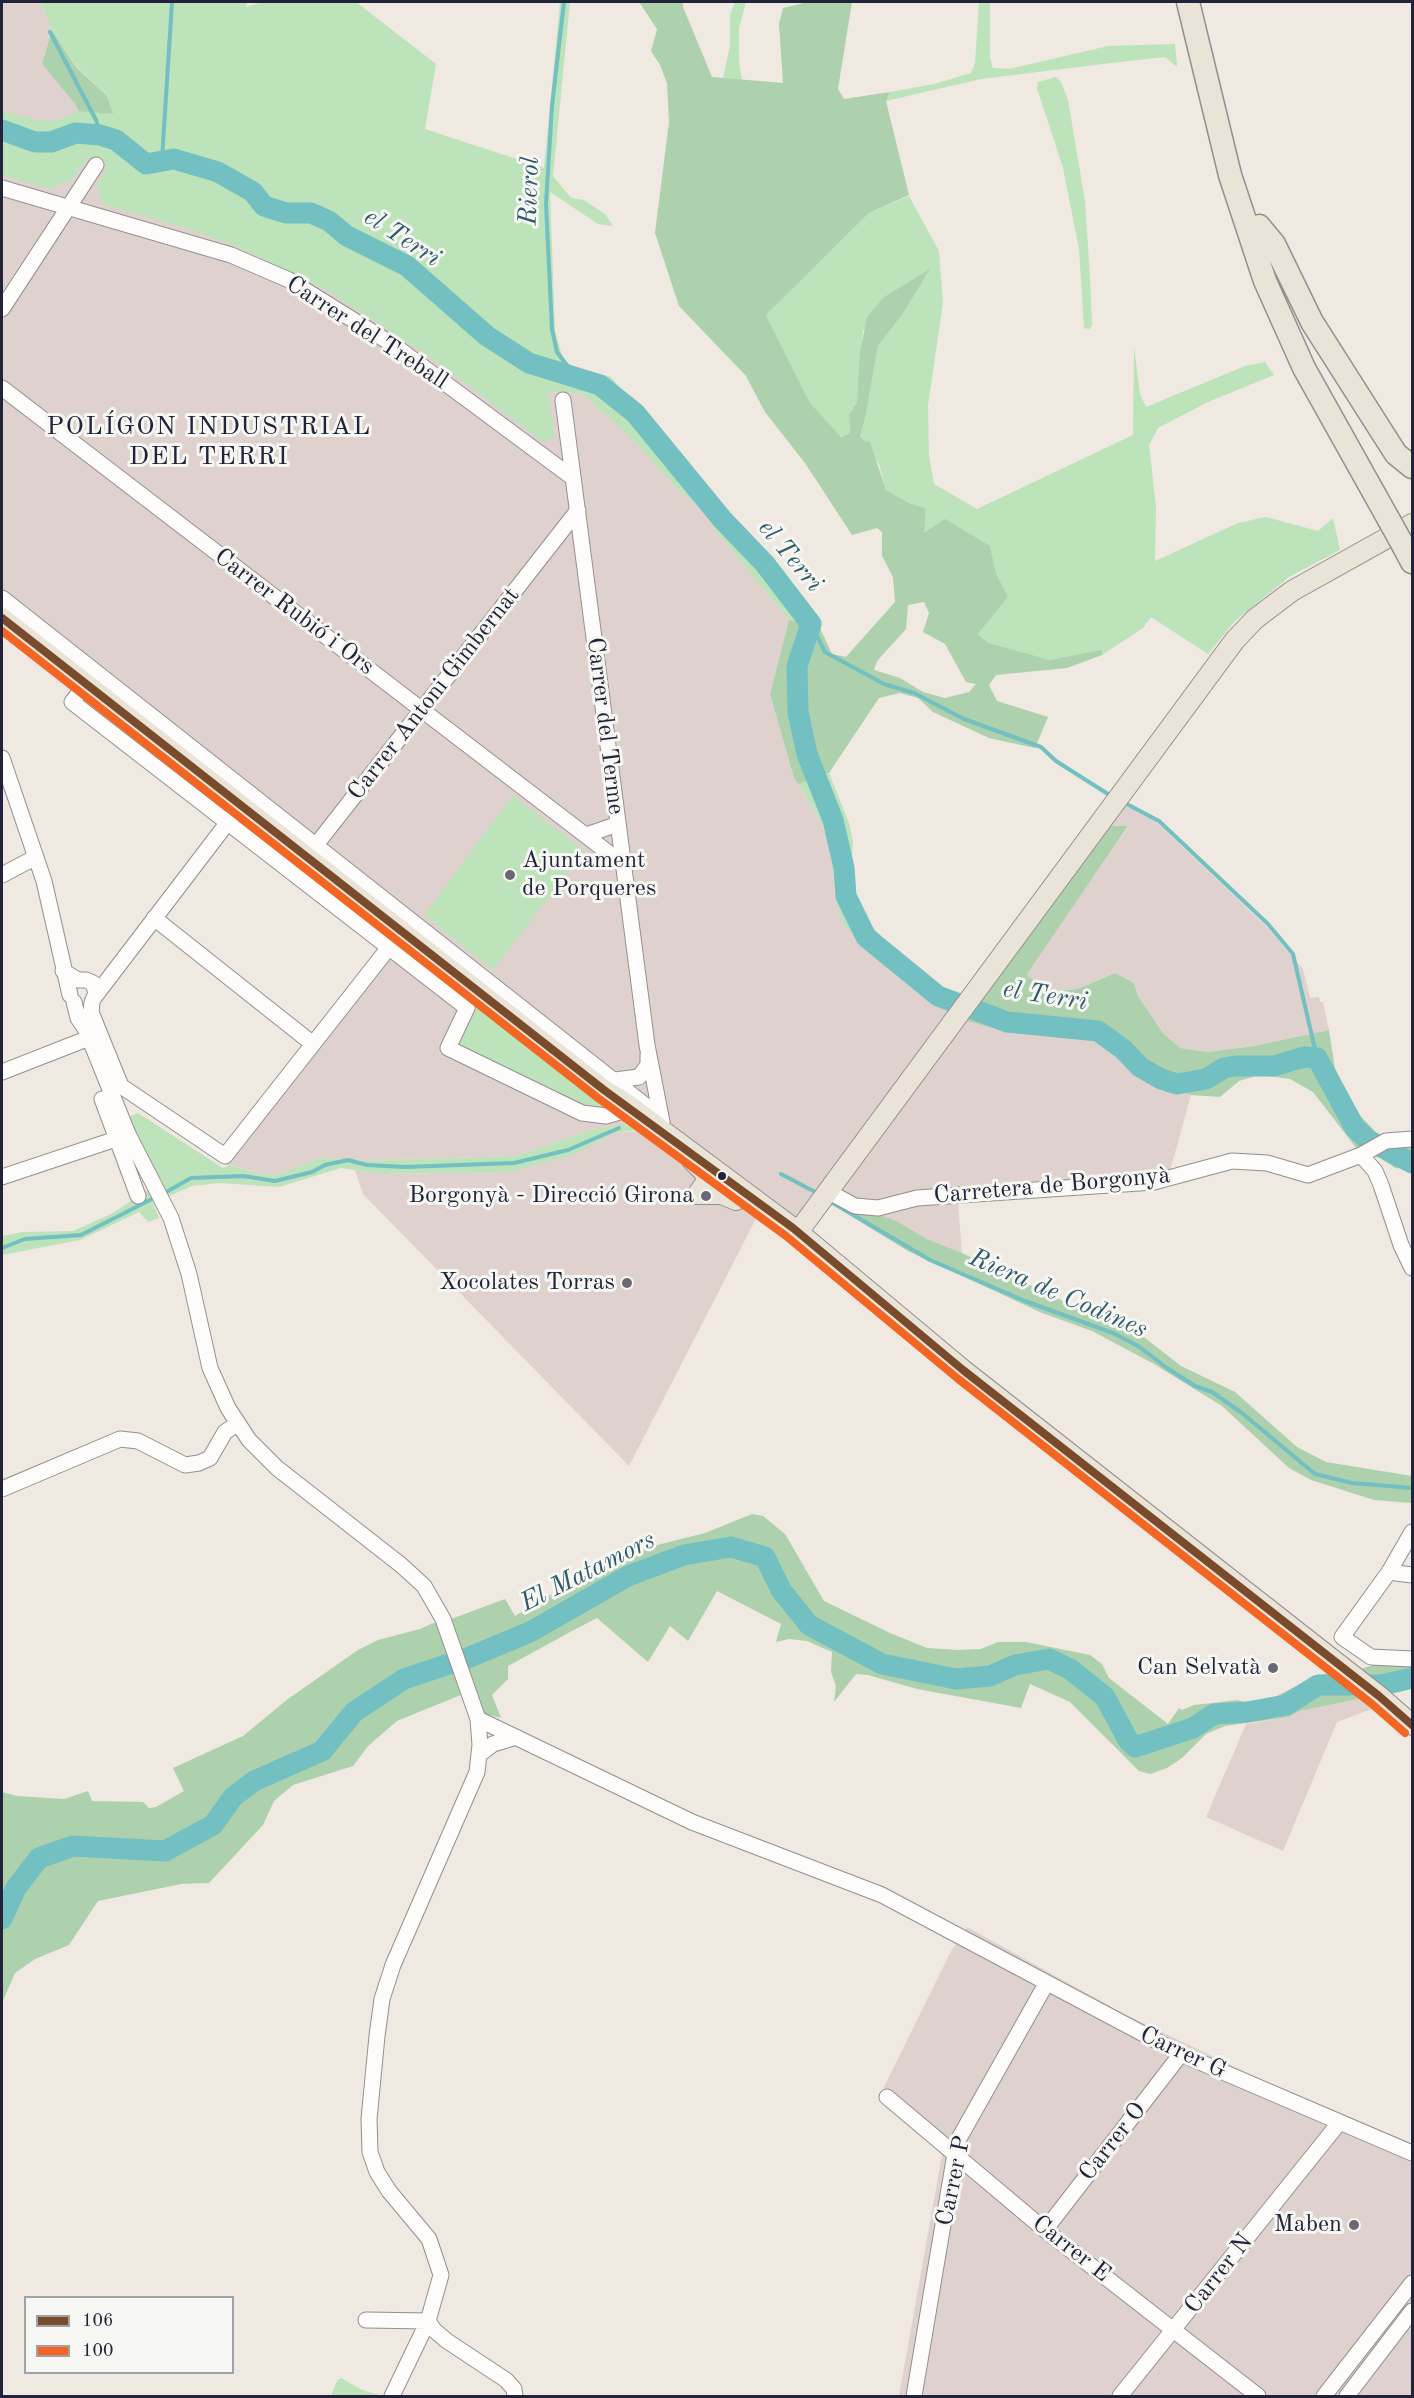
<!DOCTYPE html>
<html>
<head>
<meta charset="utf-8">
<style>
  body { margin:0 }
  #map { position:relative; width:1414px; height:2398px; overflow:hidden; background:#efe9e1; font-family:"Old Standard TT",serif }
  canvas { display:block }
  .frame { position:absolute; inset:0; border:3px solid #22223b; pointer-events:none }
  .legend { position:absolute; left:24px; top:2296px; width:210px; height:78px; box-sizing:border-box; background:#f6f6f2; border:2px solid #a1a1a9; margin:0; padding:8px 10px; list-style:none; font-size:18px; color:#22223b }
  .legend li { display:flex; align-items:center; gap:12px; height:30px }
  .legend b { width:30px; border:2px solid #a1a1a9 }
</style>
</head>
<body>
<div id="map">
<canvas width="1414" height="2398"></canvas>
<div class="frame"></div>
<ul class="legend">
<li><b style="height:8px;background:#7a4b2a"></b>106</li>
<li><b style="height:8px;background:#f26522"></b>100</li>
</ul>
</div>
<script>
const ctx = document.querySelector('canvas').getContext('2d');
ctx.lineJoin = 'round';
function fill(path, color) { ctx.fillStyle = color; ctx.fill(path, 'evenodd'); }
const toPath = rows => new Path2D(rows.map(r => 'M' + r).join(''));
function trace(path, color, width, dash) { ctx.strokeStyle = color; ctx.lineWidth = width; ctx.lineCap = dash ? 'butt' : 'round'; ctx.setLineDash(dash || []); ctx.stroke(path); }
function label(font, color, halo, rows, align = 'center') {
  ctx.font = font + ' "Old Standard TT",serif'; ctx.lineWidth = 6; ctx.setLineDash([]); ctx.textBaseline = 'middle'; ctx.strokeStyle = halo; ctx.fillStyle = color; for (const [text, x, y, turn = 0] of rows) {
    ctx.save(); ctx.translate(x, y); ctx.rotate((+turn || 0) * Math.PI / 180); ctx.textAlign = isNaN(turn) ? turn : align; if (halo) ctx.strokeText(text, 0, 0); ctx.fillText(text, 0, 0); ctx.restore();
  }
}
fill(toPath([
  [2,2,40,2,52,30,42,64,75,104,98,162,548,392,583,394,637,444,675,487,704,512,716,531,789,620,770,694,794,778,823,825,833,858,835,897,954,1016,1018,1033,1062,1029,1096,1037,1104,1040,1134,1074,1191,1095,1167,1182,958,1201,962,1253,927,1239,895,1220,850,1206,827,1193,793,1240,759,1213,629,1466,363,1194,355,1170,383,1174,510,1172,614,1133,637,1131,633,1125,598,1128,515,1156,365,1161,321,1158,279,1174,263,1175,231,1165,228,1168,225,1156,402,931,2,617],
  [1119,804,1148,814,1268,928,1303,969,1310,998,1319,997,1320,1002,1323,1002,1329,1030,1254,1046,1208,1052,1180,1048,1163,1033,1138,996,1134,983,1115,973,1078,989,1054,991,1029,977,1026,974,1128,827,1108,828],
  [1368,1697,1380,1706,1337,1722,1283,1851,1206,1817,1246,1724,1289,1717,1300,1711],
  [967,1927,1124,2014,1254,2076,1412,2144,1412,2396,899,2396,942,2155,880,2095,950,1953]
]), '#dfd2ce');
fill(toPath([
  [40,2,247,2,246,7,263,2,356,2,436,64,425,129,544,168,560,2,570,2,553,176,571,198,584,200,605,214,613,226,598,224,550,192,555,331,562,356,571,366,611,377,691,477,745,529,757,549,805,603,818,624,789,620,716,531,704,512,675,487,637,444,583,394,548,392,555,435,544,443,436,361,328,291,240,248,189,229,102,204,97,184,108,167,87,158,72,179,50,189,2,175,2,111,40,121,60,120,80,110,112,114,107,96,76,66,52,30],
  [735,2,746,2,739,28,739,61,742,80,723,78,730,45,730,15],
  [979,2,990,2,990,58,993,68,1009,69,1108,46,1175,44,1177,67,1165,57,1111,63,981,79,886,101,890,92,934,84,971,73,975,63],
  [1056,77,1061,82,1068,100,1085,201,1090,276,1092,326,1089,329,1084,328,1079,249,1063,168,1037,88,1038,82],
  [909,196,939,251,943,303,928,405,929,456,934,484,977,509,1133,435,1134,346,1140,394,1146,407,1245,366,1265,362,1274,375,1208,402,1158,428,1149,445,1156,507,1155,561,1238,523,1266,517,1318,531,1333,518,1340,550,1289,577,1235,621,1208,654,1151,617,1143,628,1102,655,1102,651,1050,660,988,644,978,634,1008,597,996,573,990,546,923,534,926,508,909,503,886,490,879,464,860,436,865,419,878,346,902,315,929,270,884,297,863,331,857,402,849,415,850,433,840,437,810,403,766,315,869,213],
  [829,773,849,823,853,841,851,871,857,898,871,925,888,945,961,1001,951,1014,884,966,843,924,835,897,833,858,823,825,798,784],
  [513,795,584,851,493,970,424,915],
  [414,951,610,1106,604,1109,590,1109,458,1046,476,1010,410,957],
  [138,1113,223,1168,230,1165,263,1175,279,1174,321,1158,365,1161,515,1156,598,1128,623,1125,642,1129,614,1133,575,1154,510,1172,383,1174,341,1168,279,1187,220,1183,192,1186,169,1196,128,1117],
  [148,1190,159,1218,148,1222,139,1212,80,1240,2,1255,2,1236,23,1232,73,1231,111,1214],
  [341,2378,362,2390,383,2396,331,2396,337,2381]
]), '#bce3b9');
fill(toPath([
  [639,2,683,2,683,7,712,77,783,83,779,24,783,8,808,2,852,2,838,89,844,99,890,92,886,101,909,195,869,213,766,315,810,403,841,437,850,433,849,415,857,402,860,352,867,317,884,297,930,269,902,315,878,346,865,419,860,436,864,441,870,442,886,490,909,503,926,508,924,533,945,519,990,546,996,573,1008,597,978,634,988,643,1050,660,1102,650,1102,655,1067,668,996,675,989,685,997,701,1048,717,1035,748,989,738,933,712,918,698,900,693,879,698,829,773,798,784,794,778,770,694,789,620,818,624,832,654,846,657,895,602,893,577,882,556,882,532,877,528,852,535,805,463,765,412,746,376,679,306,655,233,669,122,667,83,660,65,651,51,657,29],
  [924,602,929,613,923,632,945,644,966,682,976,684,969,692,945,698,923,692,900,678,874,670,877,661,906,629,908,605],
  [52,30,76,67,107,96,113,114,78,111,75,104,42,64],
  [1104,826,1128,826,1027,974,1029,977,1054,991,1078,989,1115,973,1134,983,1138,996,1163,1033,1180,1048,1208,1052,1254,1046,1329,1030,1335,1068,1354,1109,1388,1145,1412,1144,1412,1169,1395,1168,1380,1158,1357,1149,1313,1092,1290,1079,1259,1075,1239,1081,1220,1097,1191,1095,1134,1074,1104,1040,1096,1037,1062,1029,1009,1032,967,1021],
  [835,1197,850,1206,895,1220,927,1239,962,1253,1061,1300,1113,1319,1136,1331,1181,1366,1235,1392,1297,1447,1326,1462,1412,1476,1412,1503,1374,1500,1311,1480,1289,1468,1222,1406,1154,1364,1092,1331,1042,1313,908,1251,831,1204],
  [752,1514,763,1516,785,1534,824,1601,890,1633,927,1648,958,1650,981,1649,998,1642,1026,1642,1090,1655,1102,1664,1109,1678,1168,1724,1179,1708,1182,1710,1194,1705,1238,1700,1250,1704,1263,1703,1314,1677,1334,1671,1368,1697,1300,1711,1289,1717,1225,1726,1206,1734,1182,1758,1167,1768,1150,1774,1139,1771,1070,1702,1030,1684,1021,1708,917,1689,868,1675,856,1674,834,1702,836,1686,831,1672,832,1652,807,1641,789,1639,776,1642,781,1624,717,1591,688,1641,670,1626,648,1662,597,1618,572,1631,508,1666,508,1679,492,1695,501,1718,485,1714,451,1619,505,1599,515,1616,560,1589,653,1546,705,1533],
  [438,1621,463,1694,397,1721,368,1746,353,1766,293,1785,274,1801,263,1825,209,1883,181,1884,98,1901,69,1945,35,1959,15,1973,2,2003,2,1792,17,1796,64,1799,88,1791,92,1801,143,1802,149,1808,156,1807,184,1791,173,1768,243,1736,288,1699,358,1650,378,1640,420,1629],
  [1373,1665,1412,1665,1412,1689,1391,1694,1361,1669]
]), '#acd1ac');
fill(toPath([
  [348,1704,356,1704,362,1715,352,1719,343,1727]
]), '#72c0c2');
trace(toPath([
  [564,2,552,106,546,204,552,329,557,352,574,375],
  [50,32,96,120,100,135],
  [162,159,172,2],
  [811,624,825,652,884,684,914,693,964,719,1041,747,1056,761,1111,796],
  [1123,802,1159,821,1268,924,1293,954,1317,1058],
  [781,1174,819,1194],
  [168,1191,191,1178,243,1176,275,1181,312,1172,325,1165,348,1160,367,1165,405,1167,514,1163,568,1150,619,1128],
  [828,1200,930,1260,1025,1301,1113,1333,1138,1346,1167,1368,1195,1386,1212,1392,1242,1413,1315,1474,1352,1483,1412,1488],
  [2,1248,25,1239,81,1235,154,1198]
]), '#72c0c2', 4);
trace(toPath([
  [2,130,35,142,51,142,76,133,100,135,116,140,146,164,174,159,218,172,253,192,264,206,286,213,311,213,329,221,347,236,407,266,487,336,529,363,600,385,635,413,722,519,765,564,811,624,797,666,798,712,807,754,833,820,844,868,846,896,866,937,938,996,1007,1022,1098,1031,1124,1050,1140,1067,1161,1079,1177,1084,1206,1079,1224,1068,1235,1066,1274,1066,1304,1057,1317,1058,1355,1128,1368,1140,1412,1163],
  [2,1919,16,1888,39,1858,73,1846,165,1851,213,1825,233,1797,254,1781,322,1751,354,1712,404,1679,470,1657,530,1632,628,1576,684,1555,731,1547,765,1557,781,1590,809,1625,882,1664,956,1679,990,1676,1015,1665,1049,1659,1070,1669,1105,1697,1128,1740,1135,1747,1193,1728,1214,1714,1247,1712,1286,1705,1318,1685,1381,1685,1412,1678]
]), '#72c0c2', 21);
const minor = toPath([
  [2,188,231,255,289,280,395,346,573,478],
  [2,309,96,165],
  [2,388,623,864],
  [563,400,647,1045,662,1122],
  [2,598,660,1117],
  [86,684,72,702,467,1008,448,1048,582,1113,606,1116,623,1111],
  [2,758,44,881,70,995],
  [586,835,618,824],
  [316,845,578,510],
  [2,875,36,857],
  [154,918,313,1044],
  [63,971,78,980,86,980,93,983,96,993,93,1000],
  [96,995,241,805],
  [74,1002,78,1018,86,1030,128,1134,171,1218,189,1274,210,1368,228,1408,249,1440,277,1468,401,1565,424,1586,443,1619,478,1719,480,1745,477,1772,393,1965,382,1999,377,2036,369,2119,370,2152,377,2172,389,2191,429,2239,441,2275,428,2321,392,2396],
  [92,1002,91,1012,121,1086,225,1156,394,941],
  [2,1072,89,1038],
  [615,1080,639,1077,648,1065,648,1055],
  [102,1099,138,1196],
  [1361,1155,1375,1171,1381,1185,1401,1245,1412,1268],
  [2,1177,125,1136],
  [829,1192,855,1206,878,1208,917,1198,1154,1182,1232,1161,1267,1163,1308,1175,1361,1155,1386,1141,1412,1139],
  [2,1489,120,1439,138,1441,185,1465,199,1463,210,1458,225,1432,237,1424],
  [1412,1532,1389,1572,1342,1637,1371,1657,1412,1659],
  [1389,1572,1412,1575],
  [478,1719,692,1822,882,1895,1181,2054,1412,2153],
  [480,1754,493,1744,516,1737],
  [887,2097,1045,2230,1258,2396],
  [1045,2230,1181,2054],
  [366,2320,428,2321],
  [428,2321,434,2330,447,2341,506,2380,514,2389,515,2396],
  [914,2396,957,2142,1046,1984],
  [1120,2396,1339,2123],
  [1324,2396,1412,2283],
  [1347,2396,1412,2311]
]);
const major = toPath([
  [2,618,604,1090,628,1105,793,1228,963,1370,1379,1696,1412,1725],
  [692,1160,706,1174,706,1182,698,1194],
  [698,1194,722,1194,736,1200],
  [798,1232,1235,640,1255,619,1292,591,1412,524]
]);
const highway = toPath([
  [1188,2,1230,175,1265,281,1304,368,1389,520],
  [1259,226,1274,244,1312,322,1380,429,1396,454,1412,467],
  [1404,547,1412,562]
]);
trace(minor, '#938f90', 17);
trace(major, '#938f90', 22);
trace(highway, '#938f90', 25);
trace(minor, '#fdfcfa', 15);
trace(major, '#eae3d7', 20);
trace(highway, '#eae3d7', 22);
const highwayBridge = toPath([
  [1389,520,1404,547]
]);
trace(highwayBridge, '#938f90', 25, []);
trace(highwayBridge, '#eae3d7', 22);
trace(toPath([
  [2,618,604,1090,793,1228,963,1370,1379,1696,1412,1725]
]), '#7a4b2a', 8);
trace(toPath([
  [2,631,598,1098,786,1236,957,1378,1372,1704,1405,1733]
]), '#f26522', 8);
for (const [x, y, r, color] of [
  [510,875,6,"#6a6875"],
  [722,1176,5,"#22223b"],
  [706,1196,6,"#6a6875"],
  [627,1283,6,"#6a6875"],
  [1273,1668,6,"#6a6875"],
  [1354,2225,6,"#6a6875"]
]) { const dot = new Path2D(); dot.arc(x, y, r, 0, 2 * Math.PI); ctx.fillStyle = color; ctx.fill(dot); trace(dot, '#f6f6f2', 2); }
label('24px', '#22223b', '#f6f6f2', [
  ["Carrer del Treball",367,333,33],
  ["Carrer Rubió i Ors",294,612,37],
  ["Carrer Antoni Gimbernat",434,694,-52],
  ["Carrer del Terme",605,726,83],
  ["Carretera de Borgonyà",1052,1186,-5],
  ["Carrer G",1183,2053,25],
  ["Carrer O",1113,2142,-52],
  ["Carrer P",954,2181,-78],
  ["Carrer E",1071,2249,38],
  ["Carrer N",1219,2274,-52]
]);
label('24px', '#22223b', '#f6f6f2', [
  ["Ajuntament",522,861,"left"],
  ["de Porqueres",522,889,"left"],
  ["Borgonyà - Direcció Girona",694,1196],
  ["Xocolates Torras",615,1283],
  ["Can Selvatà",1261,1668],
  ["Maben",1342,2225]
], 'right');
label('italic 26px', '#2c5a6c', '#f6f6f2', [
  ["Rierol",530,191,-88],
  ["el Terri",402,238,33],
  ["el Terri",790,556,50],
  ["el Terri",1045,996,9],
  ["Riera de Codines",1058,1294,23],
  ["El Matamors",588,1572,-27]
]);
ctx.letterSpacing = '1.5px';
label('26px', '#22223b', '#f6f6f2', [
  ["POLÍGON INDUSTRIAL",209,427],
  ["DEL TERRI",209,457]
]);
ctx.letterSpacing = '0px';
</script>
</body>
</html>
